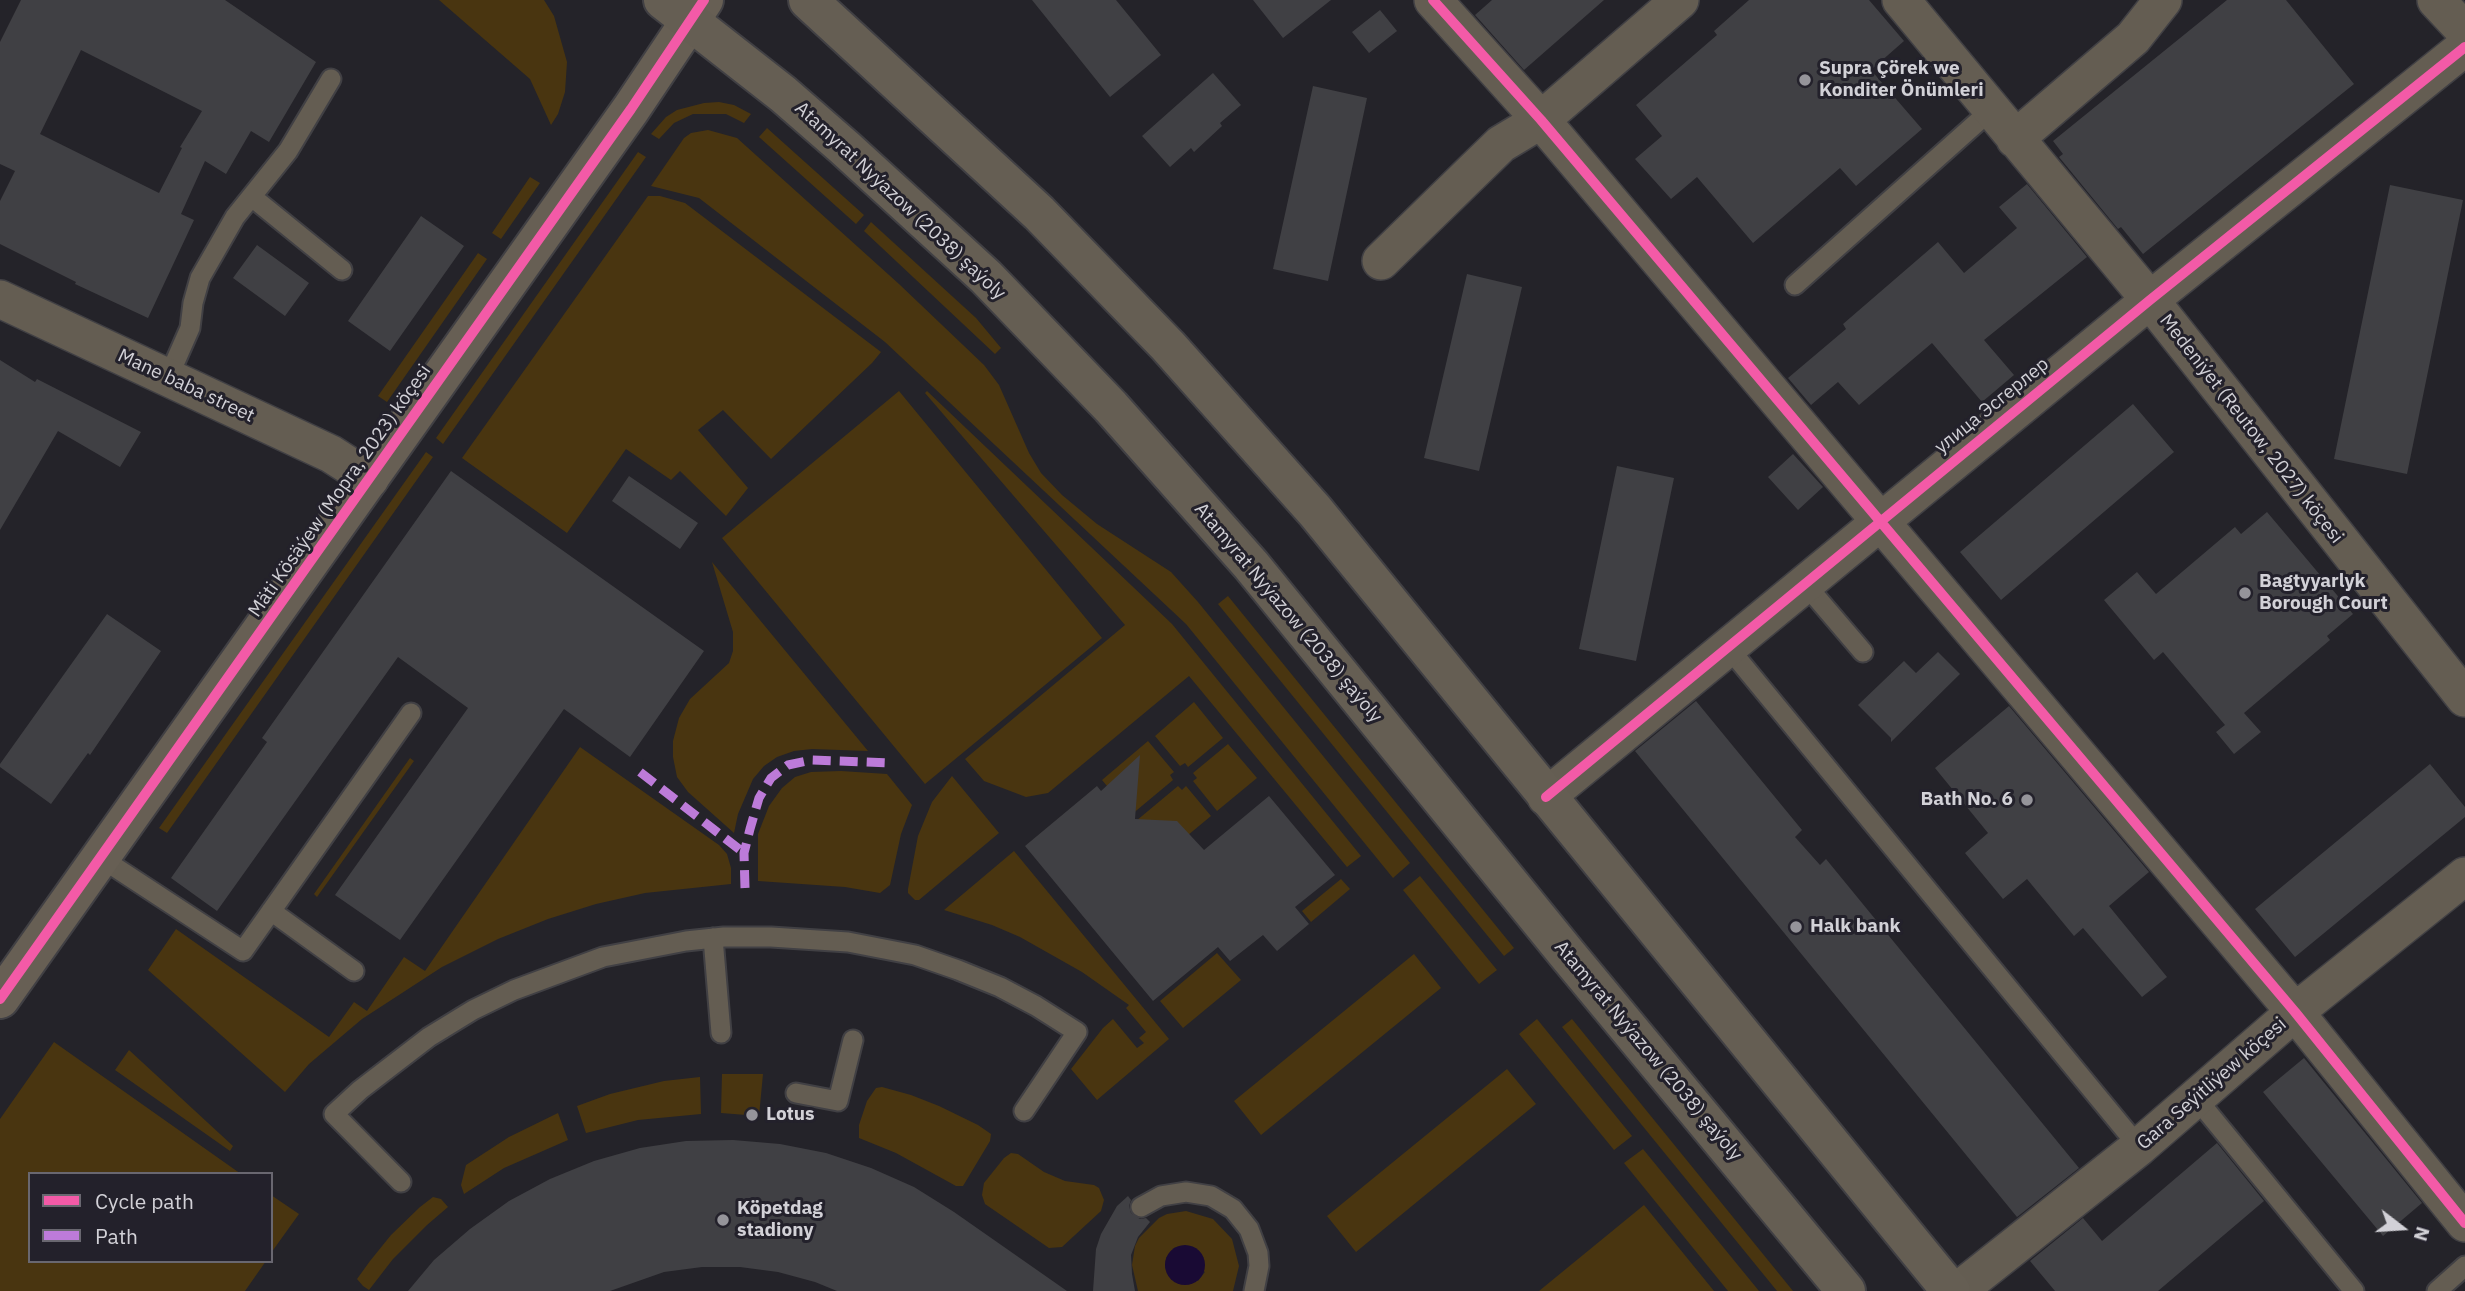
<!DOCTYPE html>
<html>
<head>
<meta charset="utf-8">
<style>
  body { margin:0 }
  #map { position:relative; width:2465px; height:1291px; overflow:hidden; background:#242329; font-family:"IBM Plex Sans",sans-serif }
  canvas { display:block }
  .legend { position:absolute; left:28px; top:1172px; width:245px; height:91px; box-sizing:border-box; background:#23212b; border:2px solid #696770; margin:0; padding:9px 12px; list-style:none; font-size:21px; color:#d2d1d7 }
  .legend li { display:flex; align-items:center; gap:14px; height:35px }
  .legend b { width:35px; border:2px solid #696770 }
  .north { position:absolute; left:2367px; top:1193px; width:70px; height:70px; -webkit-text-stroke:5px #23212b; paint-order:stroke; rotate:107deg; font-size:19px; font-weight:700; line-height:28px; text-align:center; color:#d2d1d7 }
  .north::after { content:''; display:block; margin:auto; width:24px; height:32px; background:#d2d1d7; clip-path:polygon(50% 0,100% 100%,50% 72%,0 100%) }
</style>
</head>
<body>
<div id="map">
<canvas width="2465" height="1291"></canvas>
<ul class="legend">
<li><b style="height:9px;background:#f35aa7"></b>Cycle path</li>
<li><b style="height:9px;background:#bd7bd9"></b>Path</li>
</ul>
<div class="north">N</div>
</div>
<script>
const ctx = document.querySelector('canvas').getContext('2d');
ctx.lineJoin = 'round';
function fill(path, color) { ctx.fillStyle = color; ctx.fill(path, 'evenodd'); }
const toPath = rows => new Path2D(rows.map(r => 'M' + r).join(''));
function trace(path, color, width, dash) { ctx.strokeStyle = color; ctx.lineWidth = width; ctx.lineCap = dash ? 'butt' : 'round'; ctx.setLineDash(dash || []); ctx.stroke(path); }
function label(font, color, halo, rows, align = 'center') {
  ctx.font = font + ' "IBM Plex Sans",sans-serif'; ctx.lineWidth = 6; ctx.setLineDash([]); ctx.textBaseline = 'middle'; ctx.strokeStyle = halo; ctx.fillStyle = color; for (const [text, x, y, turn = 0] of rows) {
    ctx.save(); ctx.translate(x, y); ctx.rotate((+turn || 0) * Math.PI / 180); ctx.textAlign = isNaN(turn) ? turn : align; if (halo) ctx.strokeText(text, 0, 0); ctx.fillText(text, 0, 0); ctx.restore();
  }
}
fill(toPath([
  [439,0,544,0,554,16,567,62,565,92,558,114,551,125,530,79],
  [719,102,734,105,751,114,744,123,726,114,693,114,674,123,659,139,651,134,666,117,677,110,704,103],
  [767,128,864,215,856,224,759,137],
  [708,130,737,138,899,284,984,365,999,385,1029,453,1041,473,1062,495,1097,524,1171,572,1198,602,1410,863,1393,878,1186,624,885,342,699,198,651,186,684,138,691,133],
  [638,152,646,157,443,444,436,438],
  [530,177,540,183,501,239,492,233],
  [648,196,660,196,685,203,881,352,872,363,771,459,723,410,698,430,748,488,726,516,680,471,671,480,626,449,567,533,462,458],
  [871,222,976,318,1001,348,995,354,864,231],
  [478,253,487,259,387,402,378,396],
  [899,391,1102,638,925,784,722,538],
  [927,391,1172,624,1361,856,1347,867,1189,676,1048,793,1026,797,984,781,965,759,1125,625,925,393],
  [426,452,433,457,167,833,159,828],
  [712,562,868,751,812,749,794,751,777,757,764,766,753,779,738,814,734,833,688,792,677,777,673,757,673,741,679,718,690,699,729,663,733,651,733,632],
  [1228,596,1514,948,1504,956,1218,604],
  [1194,702,1223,738,1188,767,1185,763,1180,766,1155,736],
  [1148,741,1174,772,1170,775,1173,780,1131,815,1102,780],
  [1228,744,1257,778,1217,811,1193,781,1197,778,1193,773],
  [580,747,719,845,727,854,731,868,731,884,645,893,596,904,548,919,498,939,442,967,362,1019,309,1064,285,1092,148,970,176,929,329,1037,354,1002,367,1011,404,957,425,971],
  [410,758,414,761,317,897,314,894],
  [841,771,887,774,912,805,901,834,890,885,880,893,845,887,758,881,758,834,769,806,782,788,795,777,811,772],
  [952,776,999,833,919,900,915,900,908,893,908,889,918,836,932,802],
  [1178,786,1182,790,1186,786,1211,816,1164,855,1136,821],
  [1014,851,1169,1039,1097,1100,1071,1069,1103,1028,1113,1019,1137,1048,1144,1043,1139,1038,1146,1032,1126,1008,1129,1005,1082,972,1020,937,992,925,944,910],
  [1420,876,1497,970,1479,984,1403,890],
  [1341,879,1350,889,1311,922,1302,911],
  [1217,953,1241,980,1183,1028,1160,1001],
  [1414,954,1441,988,1261,1135,1234,1101],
  [1537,1019,1632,1136,1614,1150,1519,1034],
  [1572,1019,1793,1291,1777,1291,1562,1027],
  [54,1042,241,1174,30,1174,30,1261,266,1261,245,1291,0,1291,0,1119],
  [129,1050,233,1146,230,1151,115,1070],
  [1507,1069,1536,1104,1356,1252,1327,1216],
  [722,1074,763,1074,759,1116,721,1113],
  [700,1077,701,1114,638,1120,586,1133,577,1106,610,1094,664,1081],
  [882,1087,911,1095,939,1106,978,1125,991,1134,990,1141,963,1186,956,1186,896,1153,859,1138,859,1125,867,1101,876,1088],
  [558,1113,568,1140,504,1168,464,1194,461,1185,466,1165,509,1137],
  [1643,1149,1759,1291,1728,1291,1624,1163],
  [1011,1153,1018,1154,1044,1172,1065,1181,1094,1185,1099,1188,1104,1200,1101,1211,1062,1247,1049,1248,985,1204,982,1195,984,1183,1004,1158],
  [271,1195,299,1214,271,1253],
  [433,1197,441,1199,448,1207,427,1225,393,1259,369,1290,363,1286,357,1279,370,1261,391,1235,420,1207],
  [1644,1205,1714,1291,1539,1291],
  [1186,1211,1213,1219,1232,1239,1239,1266,1233,1291,1138,1291,1132,1265,1135,1246,1139,1238,1159,1218,1167,1214],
  [1175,1247,1205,1272,1198,1281,1165,1268,1166,1258]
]), '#493510');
fill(toPath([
  '1165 1265a20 20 0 1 1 40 0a20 20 0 1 1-40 0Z'
]), '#190a34');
fill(toPath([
  [21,0,225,0,316,62,269,142,251,131,226,174,205,161,181,214,194,220,148,318,75,284,76,282,0,244,0,201,15,171,0,164,0,42],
  [81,50,202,111,180,147,182,148,159,193,40,134],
  [1032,0,1116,0,1161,55,1110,97],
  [1253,0,1331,0,1283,38],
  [1492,0,1604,0,1524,70,1475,15],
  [1749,0,1869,0,1904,41,1871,70,1922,129,1856,186,1840,168,1753,243,1697,177,1671,199,1635,159,1662,136,1636,105,1717,35,1714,31],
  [2227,0,2286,0,2354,84,2143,254,2121,227,2118,229,2059,157,2063,154,2053,141],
  [1380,10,1397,31,1369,53,1352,32],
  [1213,73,1241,105,1220,123,1222,126,1194,152,1191,148,1170,167,1142,136],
  [1313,86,1367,98,1328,281,1273,269],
  [2027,184,2087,257,1984,340,2014,375,1982,402,1932,343,1859,405,1838,382,1811,405,1788,378,1846,329,1843,324,1938,242,1964,273,2017,228,1999,207],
  [2390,185,2463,200,2407,474,2334,459],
  [421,216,464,246,390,351,348,321],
  [257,245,309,283,285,316,233,278],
  [1467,274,1522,287,1479,471,1424,458],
  [0,360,35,382,37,379,141,432,120,467,58,431,0,530],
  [2133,404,2174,452,2001,600,1960,552],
  [1793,454,1823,487,1798,510,1768,477],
  [1617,466,1674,478,1636,661,1579,649],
  [451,471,704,651,630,757,564,709,400,940,335,895,468,708,398,657,217,911,171,878,267,742,262,738],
  [629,476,698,523,680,549,612,501],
  [2267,512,2353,614,2327,636,2330,640,2244,713,2261,732,2234,754,2216,732,2225,725,2163,652,2154,660,2104,600,2137,572,2156,594,2235,527,2241,534],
  [107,614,161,651,90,755,88,753,51,804,0,767,0,764],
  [1938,652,1960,674,1891,742,1891,738,1858,705,1904,661,1916,673],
  [1696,701,1802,830,1795,837,1820,865,1826,859,2079,1168,2017,1217,1635,751],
  [2009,706,2149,872,2109,906,2167,977,2142,997,2083,928,2074,936,2027,879,2003,899,1965,853,1988,833,1935,768],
  [1140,755,1135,819,1177,821,1204,850,1269,796,1335,875,1295,907,1309,924,1277,951,1263,935,1230,961,1218,947,1153,1001,1025,846,1097,786,1101,791],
  [2430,764,2465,807,2465,817,2295,957,2255,909],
  [2304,1058,2422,1203,2383,1236,2263,1092],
  [733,1140,780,1144,826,1153,871,1168,914,1187,954,1212,1067,1291,837,1291,815,1282,778,1272,740,1267,702,1267,664,1272,610,1291,408,1291,434,1260,470,1229,509,1201,550,1179,594,1161,640,1148,686,1141],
  [2217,1143,2264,1201,2158,1291,2055,1291,2030,1261,2083,1218,2102,1241],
  [1128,1196,1131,1200,1129,1206,1131,1213,1140,1219,1146,1218,1150,1222,1138,1237,1131,1255,1132,1274,1135,1291,1093,1291,1096,1249,1101,1234,1117,1206]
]), '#404044');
const lane = toPath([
  [252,197,342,270],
  [1795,285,1991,110],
  [168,378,190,328,193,303,200,278,235,217,288,151,331,79],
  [1805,584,1863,652],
  [1727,646,2139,1147],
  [101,858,243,951,411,713],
  [271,911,354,971],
  [713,938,721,1033],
  [796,1093,838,1101,853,1040],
  [2196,1098,2354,1291],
  [401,1182,334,1114,360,1090,429,1037,473,1010,514,990,603,957,686,941,724,937,771,937,848,942,915,955,958,970,1000,987,1036,1006,1077,1032,1024,1111],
  [1141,1207,1161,1196,1186,1192,1211,1196,1233,1209,1249,1229,1258,1253,1259,1266,1254,1291],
  [2437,1291,2465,1266]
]);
const street = toPath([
  [1433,0,1541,120,2295,1012,2465,1223],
  [1901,0,2150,300,2465,698],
  [2436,0,2465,31],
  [2015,139,2133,38,2163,0],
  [1381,261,1501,144,1541,120,1680,0],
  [0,299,331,454,370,479],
  [1546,797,2150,300,2465,47],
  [1958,1291,2139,1147,2295,1012,2465,876]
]);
const secondary = toPath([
  [0,999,631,109,704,0]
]);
const primary = toPath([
  [663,0,783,94,845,148,986,277,1111,407,1251,565,1567,954,1846,1291],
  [808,0,1039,213,1168,346,1315,511,1951,1291]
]);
trace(lane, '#414044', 23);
trace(street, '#414044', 40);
trace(secondary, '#414044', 42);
trace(primary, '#414044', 42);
trace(lane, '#645d52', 19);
trace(street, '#645d52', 37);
trace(secondary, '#675f54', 38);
trace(primary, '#655e53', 38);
trace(toPath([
  [640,772,744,853],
  [745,888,744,853,750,829,759,798,771,778,788,765,812,760,891,763]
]), '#bd7bd9', 9, [18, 9]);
trace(toPath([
  [1433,0,1541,120,2295,1012,2465,1223],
  [1546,797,2150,300,2465,47],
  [0,999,631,109,704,0]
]), '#f35aa7', 10);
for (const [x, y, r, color] of [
  [1805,80,7,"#95949a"],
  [2245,593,7,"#95949a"],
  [2027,800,7,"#95949a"],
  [1796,927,7,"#95949a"],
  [752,1115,7,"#95949a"],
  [723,1220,7,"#95949a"]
]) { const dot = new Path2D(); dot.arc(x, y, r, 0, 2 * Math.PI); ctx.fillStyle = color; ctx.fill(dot); trace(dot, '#23212b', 2.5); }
label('bold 19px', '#d2d1d7', '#23212b', [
  ["Supra Çörek we",1819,69],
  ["Konditer Önümleri",1819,91],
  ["Bagtyyarlyk",2259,582],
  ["Borough Court",2259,604],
  ["Bath No. 6",2013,800,"right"],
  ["Halk bank",1810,927],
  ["Lotus",766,1115],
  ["Köpetdag",737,1209],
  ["stadiony",737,1231]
], 'left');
label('19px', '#d2d1d7', '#23212b', [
  ["Atamyrat Nyýazow (2038) şaýoly",900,201,43],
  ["Mane baba street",186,386,25],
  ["улица Эсгерлер",1992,406,-39],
  ["Medeniýet (Reutow, 2027) köçesi",2251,429,52],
  ["Mäti Kösäýew (Mopra, 2023) köçesi",340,491,-55],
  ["Atamyrat Nyýazow (2038) şaýoly",1288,613,50],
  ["Atamyrat Nyýazow (2038) şaýoly",1648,1051,50],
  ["Gara Seýitliýew köçesi",2212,1084,-41]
]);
</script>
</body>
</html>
